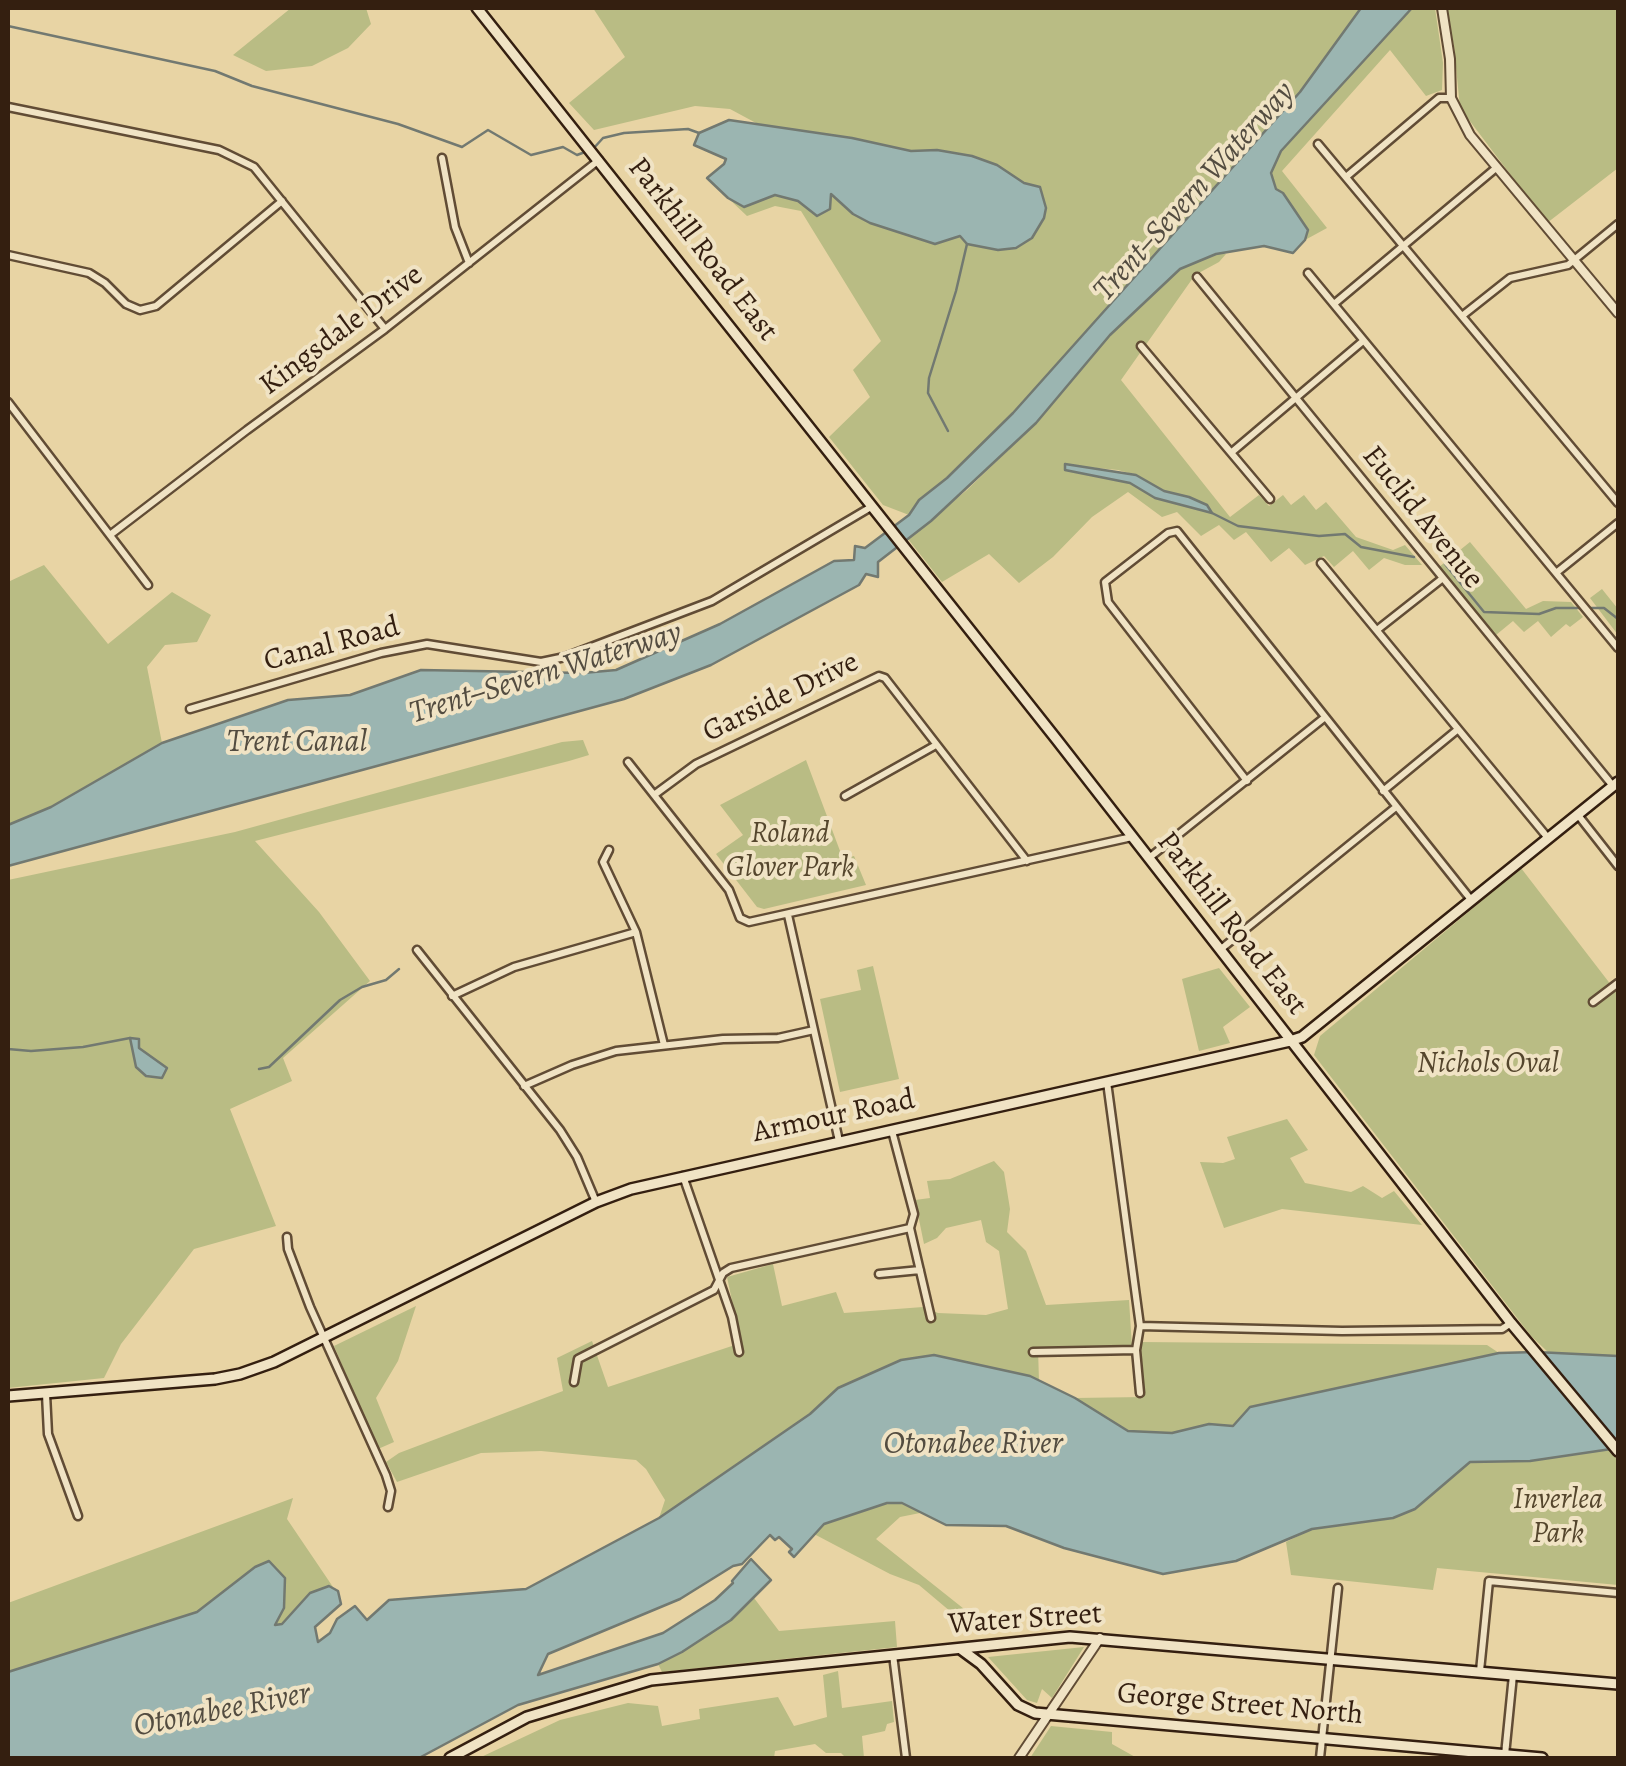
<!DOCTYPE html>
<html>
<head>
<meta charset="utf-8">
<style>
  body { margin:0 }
  #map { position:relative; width:1626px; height:1766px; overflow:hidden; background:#e8d4a4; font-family:Alegreya,serif }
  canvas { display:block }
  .frame { position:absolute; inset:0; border:10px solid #341f10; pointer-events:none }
</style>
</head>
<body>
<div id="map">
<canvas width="1626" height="1766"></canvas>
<div class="frame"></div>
</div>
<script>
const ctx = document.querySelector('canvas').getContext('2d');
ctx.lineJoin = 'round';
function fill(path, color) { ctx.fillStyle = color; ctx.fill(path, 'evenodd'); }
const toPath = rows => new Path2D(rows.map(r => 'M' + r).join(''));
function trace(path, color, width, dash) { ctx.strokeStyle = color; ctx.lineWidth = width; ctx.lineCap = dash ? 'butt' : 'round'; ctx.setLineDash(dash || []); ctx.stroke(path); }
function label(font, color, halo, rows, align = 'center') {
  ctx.font = font + ' Alegreya,serif'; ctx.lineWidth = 8; ctx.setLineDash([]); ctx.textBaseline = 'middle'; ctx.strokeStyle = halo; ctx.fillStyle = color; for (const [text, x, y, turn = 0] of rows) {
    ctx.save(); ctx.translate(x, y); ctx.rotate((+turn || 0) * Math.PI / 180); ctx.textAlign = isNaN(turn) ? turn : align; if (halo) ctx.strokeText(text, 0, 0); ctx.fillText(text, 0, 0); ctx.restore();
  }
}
fill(toPath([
  [291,8,366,8,371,24,348,48,312,66,266,71,233,55],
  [593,8,1361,8,1300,92,1013,413,947,478,919,500,909,515,883,505,829,437,870,397,853,370,881,341,801,211,775,206,747,216,728,198,744,206,775,195,798,201,828,199,830,194,853,214,870,223,935,244,960,236,1016,248,1032,237,1045,218,1040,188,1024,183,997,165,937,150,911,151,852,138,781,130,756,123,730,109,695,106,594,130,569,103,625,57],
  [1412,8,1435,8,1443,63,1442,90,1426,96,1390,50,1282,171,1327,228,1305,240,1308,230,1276,189,1270,173,1281,151],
  [1445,8,1618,8,1618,168,1547,223,1460,108,1454,46],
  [1216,254,1226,254,1219,262,1195,275,1121,380,1230,517,1259,495,1269,506,1283,495,1291,505,1304,495,1316,510,1326,502,1356,537,1393,550,1405,545,1422,565,1405,565,1384,558,1369,570,1353,551,1334,567,1324,556,1305,565,1289,548,1271,562,1246,532,1234,540,1219,525,1201,536,1177,512,1162,517,1128,492,1092,517,1053,557,1019,583,989,554,942,582,908,539,967,490,1036,423,1110,335,1180,269],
  [1065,465,1118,470,1136,475,1164,492,1189,497,1206,505,1211,512,1155,498,1130,483,1066,470],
  [1470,542,1526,609,1543,601,1571,602,1583,617,1570,627,1566,624,1551,637,1538,621,1524,632,1513,621,1496,635,1439,567],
  [44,565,108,644,172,592,211,615,197,642,165,645,147,667,162,743,51,807,8,825,8,582],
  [1602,589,1618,609,1618,635,1590,598],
  [583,740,589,755,569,761,255,841,319,912,370,981,283,1058,292,1081,230,1109,276,1226,194,1249,121,1344,104,1378,8,1388,8,880,235,832,562,742],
  [806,760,843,859,854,856,866,885,764,909,757,907,716,854,743,835,720,805],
  [1521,868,1618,994,1618,1356,1549,1353,1531,1336,1314,1055,1320,1036],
  [873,966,899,1079,840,1092,820,999,861,990,857,970],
  [1219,968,1250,1007,1223,1027,1230,1043,1199,1051,1182,979],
  [1287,1119,1308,1150,1290,1158,1305,1183,1351,1192,1363,1186,1382,1198,1394,1191,1422,1225,1282,1209,1224,1228,1200,1162,1223,1163,1235,1159,1227,1137],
  [994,1161,1004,1172,1010,1209,1007,1232,1026,1251,1046,1305,1129,1300,1132,1347,1038,1349,1039,1381,1029,1376,838,1388,810,1414,659,1518,665,1500,646,1469,636,1460,541,1451,481,1453,397,1482,386,1462,399,1453,563,1391,557,1358,592,1341,608,1387,741,1343,727,1277,773,1264,782,1306,836,1292,844,1313,923,1307,938,1313,986,1315,1008,1309,999,1251,986,1242,981,1220,946,1228,937,1238,924,1244,915,1200,930,1198,927,1181,950,1179],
  [416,1306,398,1361,376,1398,394,1442,378,1449,334,1346],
  [1140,1342,1487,1345,1499,1353,1250,1407,1233,1426,1209,1424,1172,1433,1128,1431,1075,1398,1143,1397,1138,1352],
  [1608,1448,1618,1461,1618,1585,1437,1568,1433,1590,1291,1575,1286,1542,1312,1529,1393,1518,1403,1514,1415,1509,1470,1462,1530,1461],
  [293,1498,287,1519,333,1587,328,1586,310,1593,282,1624,274,1624,269,1561,255,1567,197,1612,8,1672,8,1603],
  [887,1503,902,1503,925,1512,900,1517,876,1539,993,1632,976,1633,919,1585,890,1574,814,1534,823,1524],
  [754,1598,779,1631,895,1621,897,1647,662,1672,658,1664,705,1638],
  [1084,1647,1052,1698,1042,1689,1037,1703,1027,1700,988,1657],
  [838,1671,842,1708,892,1701,894,1722,887,1724,885,1731,862,1736,864,1758,846,1758,841,1753,826,1753,815,1744,775,1751,774,1758,479,1758,560,1720,628,1703,658,1706,662,1726,700,1719,699,1709,778,1697,794,1726,827,1717,823,1675],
  [1051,1726,1112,1732,1112,1744,1137,1758,1030,1758]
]), '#b9bc84');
const water = toPath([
  [1361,8,1412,8,1281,151,1271,173,1276,189,1283,193,1308,230,1305,240,1293,253,1264,246,1216,254,1180,269,1110,335,1036,423,931,521,878,562,878,577,866,574,859,585,711,665,624,699,8,866,8,825,51,807,162,743,288,700,350,695,421,670,583,673,616,670,720,624,834,561,854,560,855,546,865,548,909,515,919,500,947,478,1013,413,1300,92,1361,8],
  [729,120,852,138,911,151,937,150,972,156,997,165,1024,183,1040,187,1046,208,1044,218,1032,238,1016,248,998,250,967,244,960,236,935,244,870,223,853,214,831,194,830,209,817,216,798,201,775,195,744,207,728,198,707,178,724,164,726,159,694,145,699,133,729,120],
  [1065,464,1136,475,1164,491,1189,497,1207,505,1212,513,1155,498,1130,483,1065,470,1065,464],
  [130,1038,139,1039,139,1048,167,1068,162,1078,146,1076,136,1067,130,1038],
  [1536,1352,1618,1356,1618,1448,1530,1461,1470,1462,1415,1509,1393,1518,1312,1529,1236,1561,1163,1574,1064,1548,1006,1526,946,1525,902,1503,887,1503,824,1524,794,1557,789,1552,792,1549,779,1537,775,1540,770,1535,742,1564,733,1566,680,1599,548,1654,538,1675,663,1633,715,1600,733,1583,732,1581,751,1559,771,1580,731,1620,682,1652,658,1664,518,1705,419,1758,8,1758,8,1672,197,1612,255,1567,269,1561,285,1578,284,1608,275,1625,282,1624,310,1593,329,1586,338,1591,341,1604,315,1627,318,1642,330,1633,337,1619,355,1606,367,1620,389,1600,526,1589,659,1518,810,1414,838,1388,901,1360,934,1355,1030,1376,1075,1398,1128,1431,1172,1433,1209,1424,1233,1426,1250,1407,1499,1353,1536,1352]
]);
fill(water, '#9bb5b1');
trace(water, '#727971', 2.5);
trace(toPath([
  [8,26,215,71,252,86,398,124,462,147,488,130,531,155,563,147,577,155,593,149,603,138,624,133,688,129,699,133],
  [948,431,928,393,929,378,956,291,967,244],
  [1212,513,1238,526,1319,536,1345,534,1361,547,1414,557],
  [1445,564,1484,612,1539,614,1556,608,1579,608],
  [1587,608,1604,608,1618,619],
  [8,1049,31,1051,83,1047,130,1038],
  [259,1069,269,1067,340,1000,362,987,386,980,399,969]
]), '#727971', 2.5);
const minor = toPath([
  [8,107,219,150,254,167,385,329],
  [1318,144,1618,503],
  [442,158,455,227,469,263],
  [1346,177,1439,98,1451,98],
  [8,255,89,273,105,283,126,304,140,310,156,306,282,201],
  [1308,273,1618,648],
  [1197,277,1613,786],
  [1334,304,1496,168],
  [1462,316,1510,278,1568,265,1618,224],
  [1141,346,1270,499],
  [8,402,148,585],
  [1232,452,1363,341],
  [110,535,247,430,385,329,599,160],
  [1321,563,1548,838],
  [1556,573,1618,523],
  [1377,630,1443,578],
  [190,709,381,653,427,644,541,662,565,657,712,601,871,507],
  [628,762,729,890,740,918,749,922,1132,837],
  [1247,781,1108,602,1105,582,1168,533,1177,531,1472,901],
  [1383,791,1457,730],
  [654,795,696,764,879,676,885,678,1027,861],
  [845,796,936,745],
  [1578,815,1618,866],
  [609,850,603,862,636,932,664,1045],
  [1149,858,1324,718],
  [788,915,839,1141],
  [1221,949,1396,807],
  [417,950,560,1130,577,1157,596,1202],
  [452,996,514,967,636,932],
  [1593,1002,1618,983],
  [1107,1082,1140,1326,1136,1350,1140,1393],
  [524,1086,572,1065,616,1051,723,1039,778,1038,814,1030],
  [892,1131,914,1214,910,1228,931,1318],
  [683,1176,732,1317,739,1352],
  [287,1237,288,1249,310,1307,386,1475,391,1491,388,1507],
  [879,1274,920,1270],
  [1140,1326,1342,1331,1502,1329,1511,1323],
  [1033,1352,1136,1350],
  [574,1382,578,1359,714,1290,723,1273,731,1268,910,1228],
  [46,1394,48,1434,78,1516],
  [893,1655,906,1758],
  [1480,1671,1489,1581,1618,1593],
  [1505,1755,1513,1675],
  [1320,1758,1338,1588]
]);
const tertiary = toPath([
  [1442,8,1450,59,1451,98,1470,135,1618,313],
  [1019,1758,1100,1638]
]);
const secondary = toPath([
  [477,8,1057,740,1511,1323,1618,1451],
  [8,1396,215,1379,240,1374,274,1362,596,1202,631,1189,1290,1041,1302,1037,1618,782],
  [962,1650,981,1664,1018,1705,1035,1713,1542,1758],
  [450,1758,527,1717,651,1680,1070,1637,1618,1684]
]);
trace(minor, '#614c35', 11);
trace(tertiary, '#614c35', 12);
trace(secondary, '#341f10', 14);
trace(minor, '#f0e3c4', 6);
trace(tertiary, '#f0e3c4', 8);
trace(secondary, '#f0e3c4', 9);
label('30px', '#341f10', '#f0e3c4', [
  ["Parkhill Road East",702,250,52],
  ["Kingsdale Drive",342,331,-37],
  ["Euclid Avenue",1422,518,51],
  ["Canal Road",332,645,-15],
  ["Garside Drive",781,698,-26],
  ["Parkhill Road East",1231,924,52],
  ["Armour Road",834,1117,-12],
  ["Water Street",1025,1620,-4],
  ["George Street North",1240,1705,5]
]);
label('italic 30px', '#55462d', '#f0e3c4', [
  ["Roland",790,835],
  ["Glover Park",790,869],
  ["Nichols Oval",1488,1065],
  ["Inverlea",1558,1501],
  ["Park",1558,1535]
]);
label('italic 32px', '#534c40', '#f0e3c4', [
  ["Trent–Severn Waterway",1195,192,-48],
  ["Trent–Severn Waterway",546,674,-17],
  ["Trent Canal",297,743],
  ["Otonabee River",973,1445],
  ["Otonabee River",222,1711,-11]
]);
</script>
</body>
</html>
